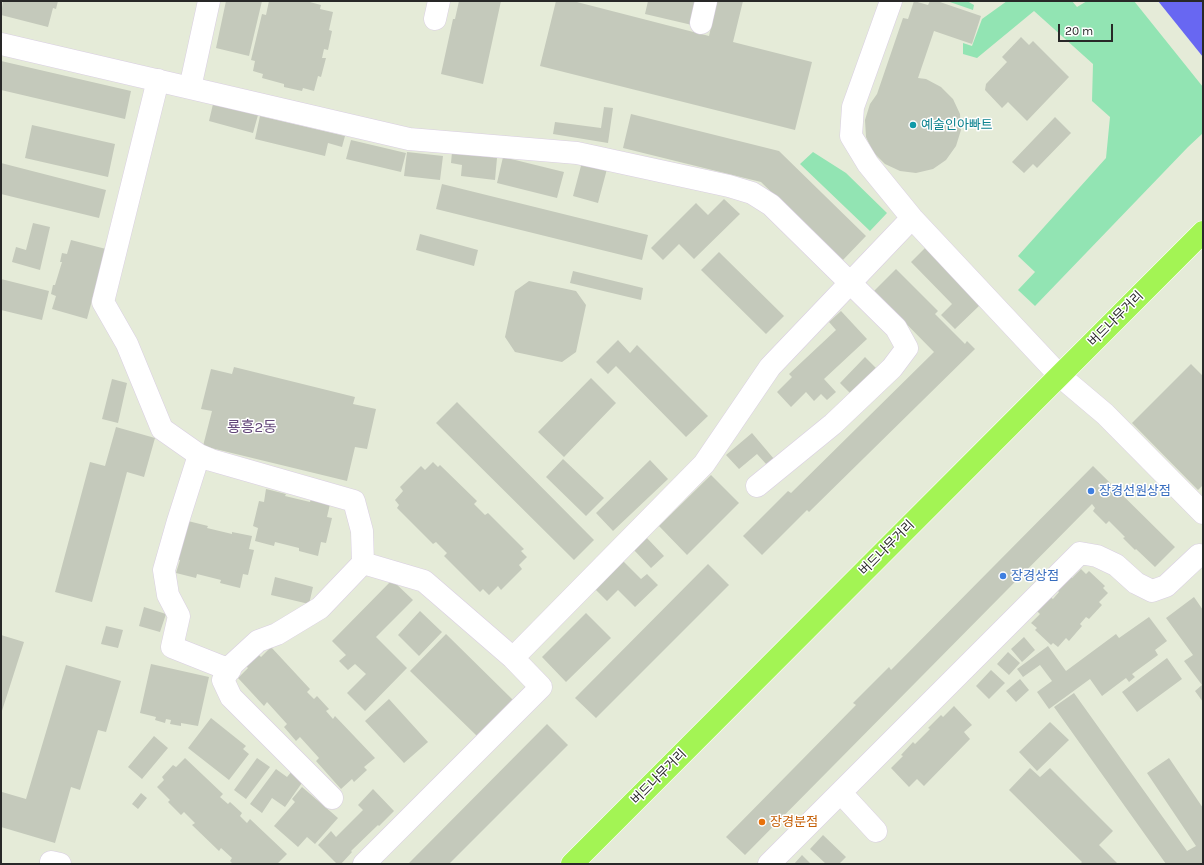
<!DOCTYPE html>
<html>
<head>
<meta charset="utf-8">
<style>
  body { margin:0 }
  #map { position:relative; width:1204px; height:865px; overflow:hidden; background:#e5ebd8; font-family:Karla,sans-serif }
  canvas { display:block }
  .frame { position:absolute; inset:0; border:2px solid #282828; pointer-events:none }
  .scale { position:absolute; left:1058px; top:24px; width:55px; height:18px; box-sizing:border-box; border:2px solid #282828; border-top:0; padding-left:5px; font-size:12px; line-height:14px; white-space:nowrap; color:#282828; -webkit-text-stroke:3px #fff; paint-order:stroke }
</style>
</head>
<body>
<div id="map">
<canvas width="1204" height="865"></canvas>
<div class="frame"></div>
<div class="scale">20 m</div>
</div>
<script>
const ctx = document.querySelector('canvas').getContext('2d');
ctx.lineJoin = 'round';
function fill(path, color) { ctx.fillStyle = color; ctx.fill(path, 'evenodd'); }
const toPath = rows => new Path2D(rows.map(r => 'M' + r).join(''));
function trace(path, color, width, dash) { ctx.strokeStyle = color; ctx.lineWidth = width; ctx.lineCap = dash ? 'butt' : 'round'; ctx.setLineDash(dash || []); ctx.stroke(path); }
function label(font, color, halo, rows, align = 'center') {
  ctx.font = font + ' Karla,"Noto Sans KR",sans-serif'; ctx.lineWidth = 3; ctx.setLineDash([]); ctx.textBaseline = 'middle'; ctx.strokeStyle = halo; ctx.fillStyle = color; for (const [text, x, y, turn = 0] of rows) {
    ctx.save(); ctx.translate(x, y); ctx.rotate((+turn || 0) * Math.PI / 180); ctx.textAlign = isNaN(turn) ? turn : align; if (halo) ctx.strokeText(text, 0, 0); ctx.fillText(text, 0, 0); ctx.restore();
  }
}
fill(toPath([
  [947,1,967,1,974,5,973,10],
  [1007,1,1072,1,1077,7,1087,1,1134,1,1203,87,1203,133,1188,147,1035,306,1018,290,1035,272,1018,256,1106,158,1110,117,1092,101,1093,64,1034,11,977,58,963,54,963,43,972,46,982,19],
  [813,152,846,173,887,213,870,231,800,164]
]), '#92e4b3');
fill(toPath([
  [1158,1,1203,1,1203,57]
]), '#6867f2');
fill(toPath([
  [3,1,58,1,56,9,53,8,48,27,1,15],
  [226,1,262,1,249,56,216,48],
  [269,1,306,1,321,5,320,9,333,12,329,30,332,31,328,50,324,49,322,58,326,58,321,77,318,76,314,91,303,88,302,91,284,87,284,84,262,78,263,74,253,71,255,61,251,60,262,14,266,15],
  [459,1,501,1,483,84,441,74,453,19,455,19],
  [556,1,573,1,709,36,717,1,743,1,733,42,812,62,795,130,540,66],
  [648,1,698,1,692,25,645,14],
  [914,1,928,5,930,1,937,1,981,16,972,44,934,31,918,78,926,79,941,87,953,99,960,114,961,130,956,146,946,160,933,169,916,173,900,171,885,164,873,152,866,137,865,120,870,104,877,94,903,18,908,19],
  [1021,37,1029,45,1033,41,1069,77,1027,121,1008,102,1002,108,985,90,986,84,1007,62,1002,57],
  [1,61,131,91,125,119,1,90],
  [213,104,258,115,253,133,209,121],
  [604,107,613,108,608,143,553,134,555,122,601,128],
  [631,114,779,151,866,236,842,261,761,182,623,148],
  [260,116,345,136,342,147,328,143,325,156,255,139],
  [1055,117,1071,133,1037,168,1033,164,1024,173,1012,162],
  [32,125,115,144,108,177,25,158],
  [351,140,406,153,401,172,346,159],
  [407,152,443,156,440,180,404,176],
  [452,152,497,158,495,180,461,176,462,165,451,163],
  [503,157,564,172,557,198,497,183],
  [582,162,607,169,598,203,573,196],
  [1,163,106,190,99,218,1,194],
  [442,184,648,235,642,260,436,209],
  [724,199,740,214,694,259,679,244,663,260,651,248,696,203,708,215],
  [33,223,50,227,40,270,12,262,16,247,26,250],
  [420,234,478,250,474,266,416,250],
  [71,240,106,249,87,319,52,309,56,296,51,294,53,285,55,285,62,262,60,262,62,253,67,254],
  [925,248,980,305,955,329,941,315,952,304,911,262],
  [719,252,784,316,766,334,701,270],
  [896,269,938,311,935,314,965,344,967,341,975,349,809,512,807,510,762,555,743,536,788,491,791,493,934,352,874,291],
  [573,271,643,288,641,300,570,283],
  [1,279,49,291,42,320,1,310],
  [529,281,576,291,586,305,576,352,562,362,515,352,505,337,515,291],
  [841,311,867,339,824,379,836,392,827,400,821,394,814,401,806,392,791,407,777,392,792,377,789,374,836,330,829,322],
  [618,340,630,353,637,345,708,416,686,437,616,366,608,374,596,362],
  [865,357,876,368,851,394,840,383],
  [1191,364,1203,376,1203,485,1198,490,1132,423],
  [234,367,355,397,353,404,376,409,367,449,355,447,347,481,203,446,212,411,201,409,211,369,232,374],
  [591,378,616,403,564,457,538,432],
  [112,379,127,383,118,423,102,419],
  [457,402,594,540,574,560,436,423],
  [116,427,155,438,144,477,127,472,92,602,55,592,90,462,105,466],
  [752,433,774,459,767,465,757,454,739,469,726,455],
  [563,459,604,498,586,516,546,477],
  [650,460,668,479,613,531,596,513],
  [433,462,438,467,440,465,477,501,474,504,485,515,488,513,524,549,521,551,527,557,519,565,522,569,501,590,498,586,489,595,483,589,480,592,444,556,447,553,436,542,433,544,397,508,399,505,395,500,403,491,400,487,421,466,425,470],
  [1093,466,1175,547,1155,567,1136,549,1135,550,1123,538,1125,537,1109,521,1106,524,1093,511,1095,508,1092,504,745,855,726,837,856,705,853,703,889,667,891,670],
  [711,475,739,503,687,555,659,526],
  [266,489,286,494,285,496,310,502,311,499,330,504,327,517,332,518,326,543,321,542,318,556,299,551,299,548,275,542,274,546,255,541,258,528,253,526,259,501,264,502],
  [188,521,208,526,207,528,232,534,232,532,252,536,249,549,254,550,248,575,243,574,240,588,220,583,221,580,197,574,196,578,176,573,180,560,175,559],
  [646,537,664,556,651,568,633,549],
  [620,558,641,579,647,574,658,585,635,607,618,590,607,601,592,586],
  [708,564,729,585,596,718,575,698],
  [1081,569,1086,574,1089,571,1105,586,1103,588,1108,593,1099,602,1102,605,1089,619,1086,617,1080,624,1082,626,1069,641,1066,638,1058,647,1053,643,1051,645,1035,630,1037,628,1031,623,1040,614,1037,611,1050,597,1053,599,1059,592,1057,590,1070,576,1072,578],
  [275,577,313,587,309,604,271,595],
  [392,580,413,600,376,637,407,668,365,711,347,693,366,674,355,664,348,670,339,661,346,655,332,641],
  [1194,597,1203,610,1203,702,1195,691,1202,685,1184,661,1193,655,1166,618],
  [144,607,166,614,160,632,139,626],
  [420,611,442,632,419,656,398,635],
  [586,613,611,638,566,682,542,657],
  [1149,617,1167,641,1155,650,1158,655,1132,674,1135,677,1129,682,1126,678,1102,696,1090,679,1049,709,1037,692,1052,681,1040,665,1023,677,1017,669,1048,646,1066,671,1116,634,1119,638],
  [106,626,123,630,118,648,101,644],
  [446,634,513,700,477,736,410,671],
  [1,635,24,642,1,714],
  [1024,637,1035,650,1022,662,1011,649],
  [271,647,310,689,307,692,314,699,317,696,329,709,326,711,333,719,335,716,375,758,364,767,367,770,354,782,352,779,341,789,316,761,319,758,300,737,296,741,284,727,287,724,267,702,264,706,238,678,248,668,246,666,258,654,261,657],
  [1008,652,1020,663,1009,675,997,664],
  [1167,658,1182,679,1137,712,1122,692],
  [151,664,209,677,198,726,181,723,181,726,170,724,171,720,166,719,165,723,155,720,156,717,140,713],
  [66,665,121,681,106,732,98,730,80,790,71,787,55,843,1,827,1,795,2,792,26,799],
  [991,670,1005,683,989,699,976,686],
  [1020,679,1029,690,1016,702,1006,691],
  [1074,693,1187,851,1196,846,1147,773,1169,758,1203,808,1203,864,1166,864,1054,707],
  [389,699,428,742,404,763,365,721],
  [954,706,972,725,964,732,970,739,924,786,917,779,909,787,891,768,903,756,901,755,913,742,915,744,930,729,928,728,941,715,943,717],
  [211,718,246,746,243,749,249,754,229,780,188,748],
  [1050,722,1069,740,1037,771,1019,752],
  [547,724,568,745,449,864,408,864],
  [154,736,168,748,142,779,128,767],
  [185,758,223,794,220,797,228,804,230,802,242,813,240,816,247,823,250,819,287,854,277,864,233,864,230,861,232,858,221,848,219,851,192,825,195,823,184,812,181,815,168,802,170,800,157,787,164,780,162,777,173,765,176,767],
  [257,758,270,767,246,799,234,790],
  [1030,768,1040,777,1050,768,1113,831,1099,845,1118,864,1080,864,1082,862,1009,790],
  [276,769,287,777,292,771,304,780,285,807,272,798,262,813,250,804],
  [302,787,338,818,315,844,307,837,298,847,274,826,295,802,292,799],
  [373,789,394,811,379,826,378,825,351,851,352,852,341,864,337,864,318,845,331,831,336,837,363,810,358,805],
  [141,793,147,798,138,809,132,804],
  [823,835,846,857,839,864,826,864,810,849],
  [802,855,811,864,794,864]
]), '#c4c9bb');
const minor = toPath([
  [891,1,853,107,851,136,868,164,912,218,1060,376,1105,414,1203,513],
  [435,19,439,1],
  [701,23,706,1],
  [1,44,409,139,577,153,729,186,752,193,771,205,896,328,907,348,892,368,833,424,757,486],
  [158,80,103,302,127,344,162,429,199,455,211,460,354,501,362,531,363,563],
  [190,88,209,1],
  [199,455,178,521,164,570,168,595,179,616,172,647,230,670],
  [513,658,704,464,770,367,912,218],
  [841,793,876,831],
  [332,798,231,697,223,680,233,664,258,641,277,634,320,608,363,563,424,581,513,658,541,687,364,864],
  [51,862,60,864],
  [769,864,1080,553,1097,556,1116,565,1136,583,1152,591,1166,586,1199,555]
]);
const major = toPath([
  [572,864,1203,232]
]);
trace(minor, '#d9cee2', 23);
trace(major, '#fff', 23);
trace(minor, '#fff', 22);
trace(major, '#a3f454', 22);
for (const [x, y, r, color] of [
  [913,125,4,"#0f9aa8"],
  [1091,491,4,"#3f7fe0"],
  [1003,576,4,"#3f7fe0"],
  [762,822,4,"#e8710a"]
]) { const dot = new Path2D(); dot.arc(x, y, r, 0, 2 * Math.PI); ctx.fillStyle = color; ctx.fill(dot); trace(dot, '#fff', 1.5); }
label('13px', '#0d838f', '#fff', [
  ["예술인아빠트",921,125]
], 'left');
label('13px', '#282828', '#fff', [
  ["버드나무거리",1116,319,-45],
  ["버드나무거리",887,548,-45],
  ["버드나무거리",659,777,-45]
]);
label('13px', '#366cbe', '#fff', [
  ["장경선원상점",1099,491],
  ["장경상점",1011,576]
], 'left');
label('13px', '#c56008', '#fff', [
  ["장경분점",770,822]
], 'left');
label('15px', '#634779', '#fff', [
  ["룡흥2동",252,428]
]);
</script>
</body>
</html>
